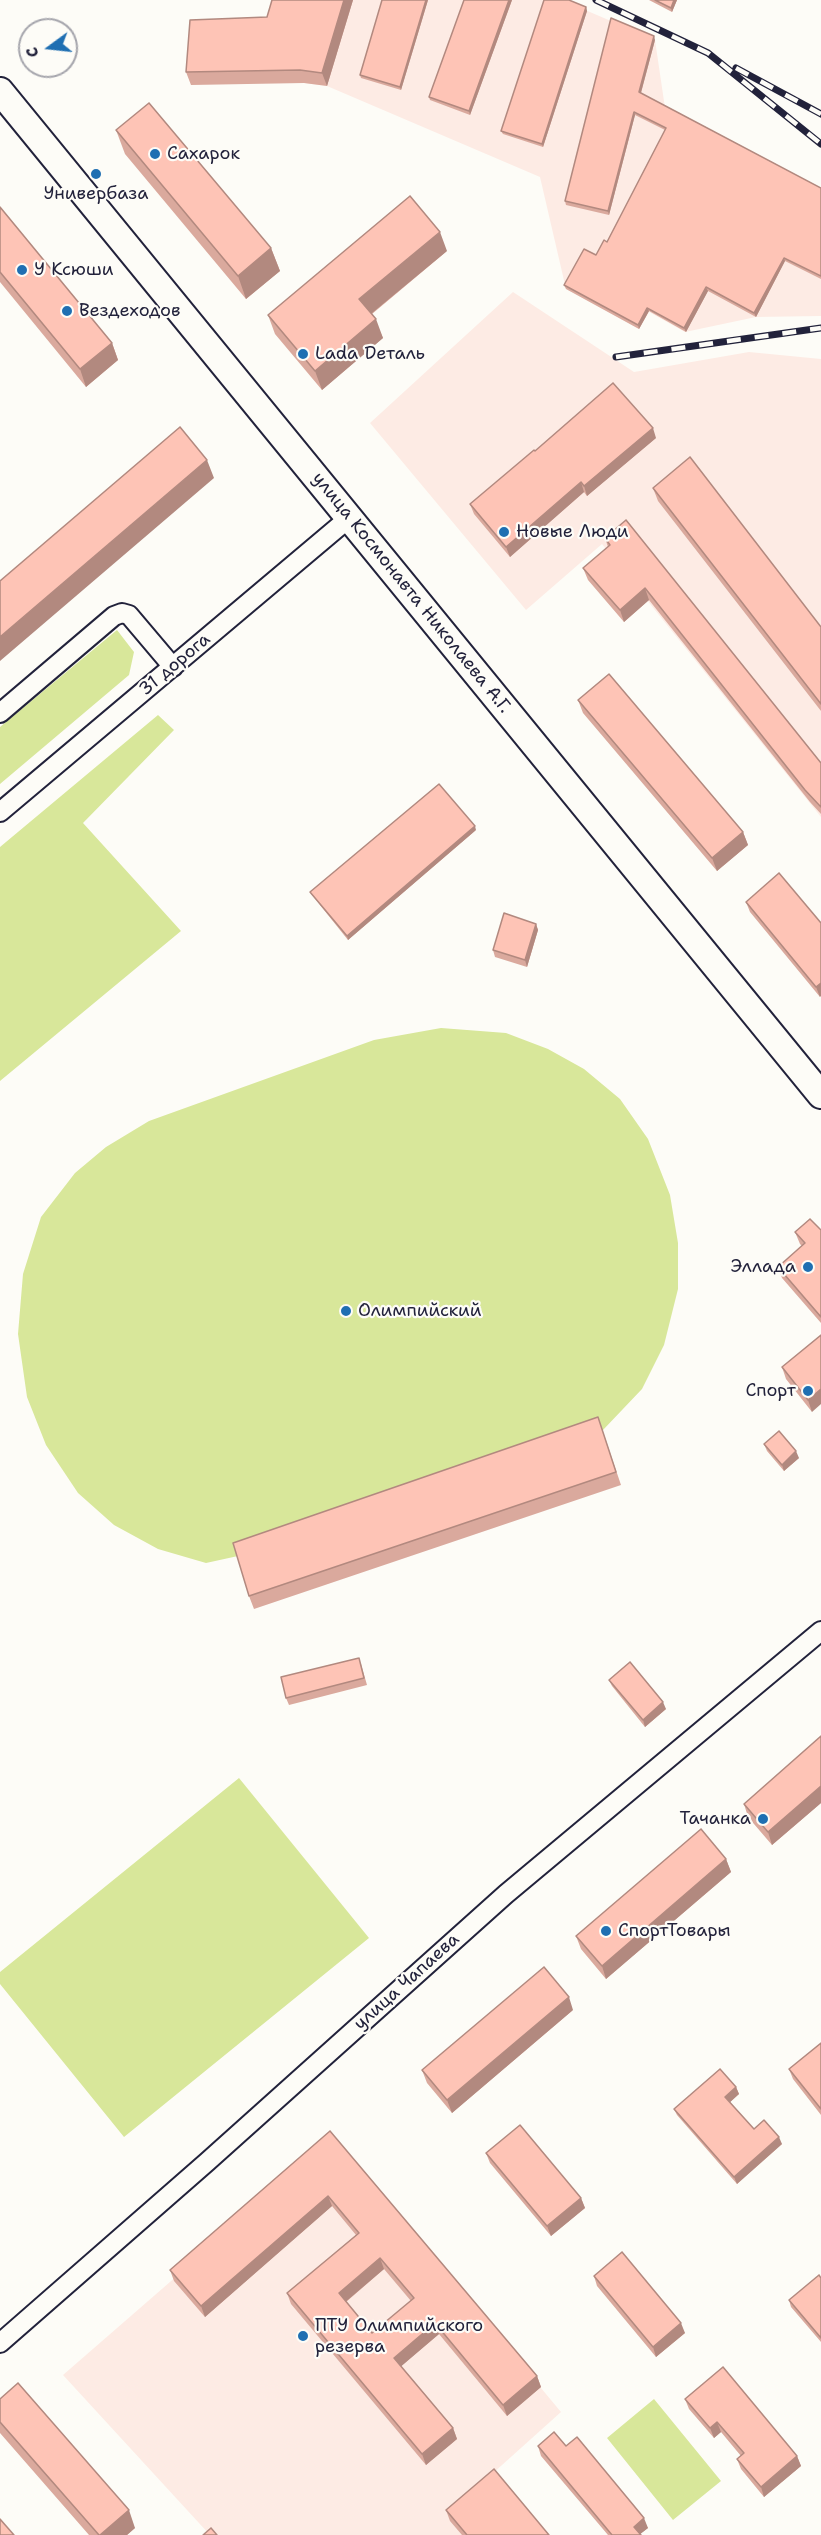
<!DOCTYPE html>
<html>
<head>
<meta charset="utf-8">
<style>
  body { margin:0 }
  #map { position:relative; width:821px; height:2535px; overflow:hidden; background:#fdfcf7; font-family:"Shantell Sans",sans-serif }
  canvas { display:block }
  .north { position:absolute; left:18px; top:18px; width:60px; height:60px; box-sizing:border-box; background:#fdfcf7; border:2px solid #a5a5ac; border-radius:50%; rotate:255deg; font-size:16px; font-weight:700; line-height:24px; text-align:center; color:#22223b }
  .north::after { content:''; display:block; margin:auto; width:21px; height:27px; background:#1f6fb2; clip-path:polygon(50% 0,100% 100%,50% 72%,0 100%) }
</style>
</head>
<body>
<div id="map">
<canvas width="821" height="2535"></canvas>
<div class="north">С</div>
</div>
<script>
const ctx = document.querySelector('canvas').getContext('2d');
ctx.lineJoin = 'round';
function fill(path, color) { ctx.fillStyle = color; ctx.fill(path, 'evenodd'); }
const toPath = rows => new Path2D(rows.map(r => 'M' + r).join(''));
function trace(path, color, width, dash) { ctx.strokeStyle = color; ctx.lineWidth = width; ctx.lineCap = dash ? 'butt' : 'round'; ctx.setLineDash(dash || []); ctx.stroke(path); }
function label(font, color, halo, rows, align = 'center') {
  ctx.font = font + ' "Shantell Sans",sans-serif'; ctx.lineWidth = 4.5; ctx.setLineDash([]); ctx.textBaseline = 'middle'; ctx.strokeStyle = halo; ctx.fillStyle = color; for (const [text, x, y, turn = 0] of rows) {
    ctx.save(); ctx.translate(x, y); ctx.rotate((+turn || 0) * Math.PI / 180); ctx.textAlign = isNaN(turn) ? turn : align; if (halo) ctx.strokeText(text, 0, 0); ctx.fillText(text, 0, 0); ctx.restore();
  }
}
fill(toPath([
  [328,0,562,0,655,40,665,108,821,191,821,316,756,317,685,332,649,312,639,329,566,289,540,177,327,86,304,83],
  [513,292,634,372,749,352,821,359,821,817,602,544,526,610,370,423],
  [379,2194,561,2412,462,2501,488,2535,210,2535,63,2375,247,2215]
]), '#fdebe4');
fill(toPath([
  [117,630,134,652,129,675,0,784,0,727],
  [158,715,174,730,83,823,181,931,0,1081,0,847],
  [441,1028,506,1033,548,1049,584,1069,620,1099,648,1139,670,1195,678,1243,678,1289,664,1345,642,1389,603,1430,238,1556,206,1563,158,1549,114,1525,78,1493,46,1445,27,1397,18,1334,23,1274,41,1217,75,1173,106,1147,149,1121,374,1040],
  [239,1778,369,1938,124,2137,0,1984,0,1972],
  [654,2399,721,2481,673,2520,607,2438]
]), '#d8e79a');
const street = toPath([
  [0,713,114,616,122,613,129,615,173,667],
  [0,812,349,518],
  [0,2343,207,2162,506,1894,821,1631]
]);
const secondary = toPath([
  [0,91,821,1095]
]);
trace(street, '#22223b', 22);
trace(secondary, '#22223b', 30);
trace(street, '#fdfcf7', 18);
trace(secondary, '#fdfcf7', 26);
const rail = toPath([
  [596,0,708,53,821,144],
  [736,68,821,114],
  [616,357,821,328]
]);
trace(rail, '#22223b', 7);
trace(rail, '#fdfcf7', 4.5, [14]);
fill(toPath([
  [272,0,353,0,327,86,304,83,191,85,186,72,267,17],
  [382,0,428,0,401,90,361,78,360,75],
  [464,0,512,0,470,115,430,100,429,97],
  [649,0,677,0,672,12],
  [586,7,587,11,543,147,503,134,501,131],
  [655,40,641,93,821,188,821,279,785,261,756,317,708,291,686,332,649,311,639,329,566,289,564,285,596,255,607,242,665,130,635,115,609,215,566,205,565,201],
  [116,130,271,248,280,271,246,299,125,154],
  [0,207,112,343,118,360,86,387,0,282],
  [447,251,372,314,383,338,322,390,275,334,268,315],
  [656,438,587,496,584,492,510,557,474,514,470,504,535,451],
  [653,488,821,627,821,711,658,501],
  [605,538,821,763,821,814,810,802,649,600,624,622,588,580,583,568,608,547],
  [578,700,743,832,748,845,717,871,583,713],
  [476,830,348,940,312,895,310,892],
  [746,902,821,923,820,997,750,912],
  [536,924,538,930,527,967,495,957,493,950],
  [821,1230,821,1323,782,1278,778,1267,802,1246,800,1244,795,1232],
  [821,1335,812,1412,786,1379,782,1367],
  [598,1417,621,1485,254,1609,249,1596],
  [764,1444,799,1458,784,1471,767,1451],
  [361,1664,367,1685,289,1705,286,1698],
  [609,1680,666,1709,645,1727,612,1686],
  [821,1736,821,1803,772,1845,748,1817,744,1804],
  [726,1859,731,1872,606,1979,581,1949,576,1936],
  [573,2010,452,2113,427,2083,422,2070],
  [821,2043,821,2115,793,2079,789,2069],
  [736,2087,739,2094,730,2102,754,2129,782,2144,737,2184,677,2115,674,2109],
  [330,2131,537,2376,541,2387,507,2416,439,2334,401,2366,453,2428,457,2439,426,2465,291,2304,287,2293,356,2235,332,2206,205,2317,174,2281,170,2270],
  [384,2269,411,2301,372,2333,346,2302],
  [486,2153,581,2198,585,2208,551,2236,490,2163],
  [594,2276,685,2333,656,2357,597,2286],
  [821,2278,821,2342,791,2307,789,2300],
  [0,2399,135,2528,127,2535,89,2535,0,2433],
  [685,2399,797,2456,801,2466,764,2497,741,2469,737,2459,741,2456,721,2432,714,2438,689,2409],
  [538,2446,566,2446,648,2528,640,2534,641,2535,608,2535,541,2456],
  [446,2510,549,2535,462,2535,450,2521]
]), '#daa99d');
fill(toPath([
  [344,0,353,0,327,86,322,73],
  [426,0,428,0,401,90,400,87],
  [509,0,512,0,470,115,469,111],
  [674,0,677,0,672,12,671,8],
  [586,7,587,11,543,147,542,144],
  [654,36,655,40,640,96,639,92],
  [634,112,635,115,609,215,608,211],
  [440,232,447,251,366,318,359,299],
  [271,248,280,271,246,299,238,276],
  [784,258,785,261,756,317,754,313],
  [706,287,708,291,686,332,684,328],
  [647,308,649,311,639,329,638,325],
  [376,319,383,338,322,390,315,371],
  [112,343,118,360,86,387,80,369],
  [653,428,656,438,587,496,584,486],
  [207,460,214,478,0,661,0,637],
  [581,482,584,492,510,557,506,547],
  [645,588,649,600,624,622,620,610],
  [475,826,476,830,348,940,347,936],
  [743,832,748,845,717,871,712,858],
  [536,924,538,930,527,967,525,960],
  [821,983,821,996,820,997,816,987],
  [821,1389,821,1404,812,1412,808,1400],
  [796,1451,799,1458,784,1471,782,1465],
  [663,1702,666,1709,645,1727,643,1720],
  [821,1786,821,1803,772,1845,768,1832],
  [726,1859,731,1872,606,1979,602,1966],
  [569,1997,573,2010,452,2113,447,2100],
  [736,2087,739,2094,728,2104,725,2097],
  [779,2137,782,2144,737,2184,734,2177],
  [328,2196,332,2206,205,2317,201,2306],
  [581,2198,585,2208,551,2236,547,2226],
  [380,2258,384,2269,343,2304,339,2293],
  [435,2323,439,2334,398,2369,394,2358],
  [681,2323,685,2333,656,2357,653,2347],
  [537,2376,541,2387,507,2416,503,2405],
  [717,2422,721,2432,714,2438,710,2428],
  [453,2428,457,2439,426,2465,422,2454],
  [797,2456,801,2466,764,2497,761,2487],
  [129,2510,135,2528,127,2535,100,2535],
  [644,2518,648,2528,639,2535,634,2527]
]), '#b2897f');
const building = toPath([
  [272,0,344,0,322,73,300,70,186,72,190,20,267,17,272,0],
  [382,0,426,0,400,87,360,75,382,0],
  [464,0,509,0,469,111,429,97,464,0],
  [544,0,569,0,586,7,542,144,501,131,544,0],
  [655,0,674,0,671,8,655,0],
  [611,18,654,36,639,92,821,188,821,276,784,258,754,313,706,287,684,328,647,308,638,325,564,285,584,249,596,255,604,240,607,242,666,128,634,112,608,211,565,201,611,18],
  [149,103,271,248,238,276,116,130,149,103],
  [410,196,440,232,359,299,376,319,315,371,268,315,410,196],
  [0,207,112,343,80,369,0,272,0,207],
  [613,383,653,428,584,486,581,482,506,547,470,504,534,450,535,451,613,383],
  [180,427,207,460,0,637,0,581,180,427],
  [690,457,821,627,821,704,653,488,690,457],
  [626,520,821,763,821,807,805,790,645,588,620,610,583,568,610,545,605,538,626,520],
  [609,674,743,832,712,858,578,700,609,674],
  [439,784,475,826,347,936,310,892,439,784],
  [779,873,821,923,821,983,816,987,746,902,779,873],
  [504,913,536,924,525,960,493,950,504,913],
  [810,1219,821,1230,821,1317,778,1267,805,1243,795,1232,810,1219],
  [821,1335,821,1389,808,1400,782,1367,821,1335],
  [598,1417,616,1472,249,1596,233,1543,598,1417],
  [779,1431,796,1451,782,1465,764,1444,779,1431],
  [359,1658,364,1678,286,1698,281,1677,359,1658],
  [630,1662,663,1702,643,1720,609,1680,630,1662],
  [821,1736,821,1786,768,1832,744,1804,821,1736],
  [701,1829,726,1859,602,1966,576,1936,701,1829],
  [544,1967,569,1997,447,2100,422,2070,544,1967],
  [821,2043,821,2109,789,2069,821,2043],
  [720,2069,736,2087,725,2097,754,2129,764,2120,779,2137,734,2177,674,2109,720,2069],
  [520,2125,581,2198,547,2226,486,2153,520,2125],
  [330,2131,537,2376,503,2405,435,2323,394,2358,453,2428,422,2454,287,2293,359,2233,328,2196,201,2306,170,2270,330,2131],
  [380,2258,414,2298,372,2333,339,2293,380,2258],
  [622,2252,681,2323,653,2347,594,2276,622,2252],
  [819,2275,821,2278,821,2338,789,2300,819,2275],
  [723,2367,797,2456,761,2487,737,2459,744,2453,717,2422,710,2428,685,2399,723,2367],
  [18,2383,129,2510,100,2535,99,2535,0,2422,0,2399,18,2383],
  [554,2432,566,2446,577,2437,644,2518,634,2527,641,2535,612,2535,538,2446,554,2432],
  [494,2469,549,2535,467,2535,446,2510,494,2469],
  [0,2519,14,2535,0,2535,0,2519],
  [211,2528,217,2535,203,2535,211,2528]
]);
fill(building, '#fec4b6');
trace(building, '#b2897f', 1.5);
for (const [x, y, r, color] of [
  [155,154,6,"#1f6fb2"],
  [96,174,6,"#1f6fb2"],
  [22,270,6,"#1f6fb2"],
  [67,311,6,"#1f6fb2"],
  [303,354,6,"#1f6fb2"],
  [504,532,6,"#1f6fb2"],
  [808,1267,6,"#1f6fb2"],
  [346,1311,6,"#1f6fb2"],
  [808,1391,6,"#1f6fb2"],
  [763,1819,6,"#1f6fb2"],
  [606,1931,6,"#1f6fb2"],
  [303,2336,6,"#1f6fb2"]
]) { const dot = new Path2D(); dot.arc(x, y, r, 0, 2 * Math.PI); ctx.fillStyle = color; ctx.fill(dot); trace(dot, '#fdfcf7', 2); }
label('18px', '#22223b', '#fdfcf7', [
  ["Сахарок",167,154],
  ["Универбаза",96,194,"center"],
  ["У Ксюши",34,270],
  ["Вездеходов",79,311],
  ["Lada Dеталь",315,354],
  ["Новые Люди",516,532],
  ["Эллада",796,1267,"right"],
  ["Олимпийский",358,1311],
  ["Спорт",796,1391,"right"],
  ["Тачанка",751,1819,"right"],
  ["СпортТовары",618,1931],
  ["ПТУ Олимпийского",315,2326],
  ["резерва",315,2347]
], 'left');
label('18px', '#22223b', '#fdfcf7', [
  ["улица Космонавта Николаева А.Г.",411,593,51],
  ["31 дорога",175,665,-40],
  ["улица Чапаева",407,1982,-42]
]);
</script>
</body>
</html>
